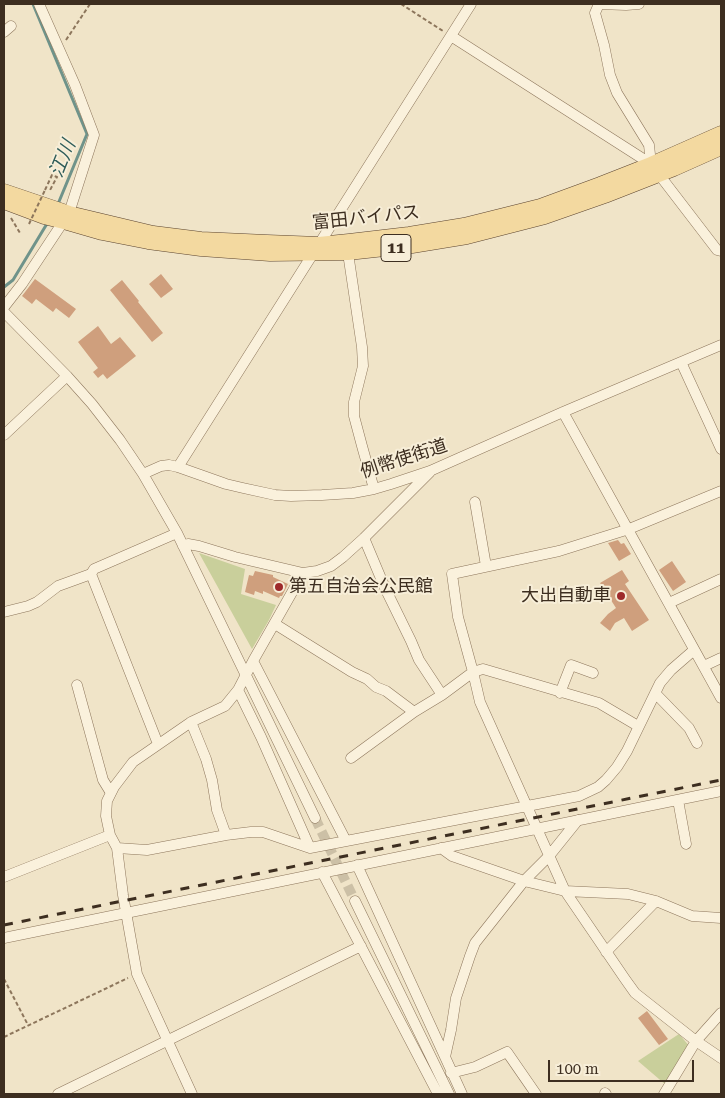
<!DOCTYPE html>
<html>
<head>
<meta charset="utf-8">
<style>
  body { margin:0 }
  #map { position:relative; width:725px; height:1098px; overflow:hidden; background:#f0e4c8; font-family:"Roboto Serif",serif }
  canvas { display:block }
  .frame { position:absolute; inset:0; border:5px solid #3d2e20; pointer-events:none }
  .scale { position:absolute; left:548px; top:1060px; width:146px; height:22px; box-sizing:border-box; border:2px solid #3d2e20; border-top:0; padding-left:6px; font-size:15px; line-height:18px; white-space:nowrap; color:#3d2e20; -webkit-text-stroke:4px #f7eed8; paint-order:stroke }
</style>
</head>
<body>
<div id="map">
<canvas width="725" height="1098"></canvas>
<div class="frame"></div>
<div class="scale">100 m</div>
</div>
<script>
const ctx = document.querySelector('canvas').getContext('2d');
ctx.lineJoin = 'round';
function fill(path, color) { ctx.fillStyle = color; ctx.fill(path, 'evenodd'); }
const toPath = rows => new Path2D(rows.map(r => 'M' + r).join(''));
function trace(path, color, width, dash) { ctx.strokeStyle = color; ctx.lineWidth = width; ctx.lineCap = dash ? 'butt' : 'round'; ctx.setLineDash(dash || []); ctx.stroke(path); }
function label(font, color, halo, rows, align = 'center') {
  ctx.font = font + ' "Roboto Serif","Noto Sans JP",serif'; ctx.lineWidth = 4; ctx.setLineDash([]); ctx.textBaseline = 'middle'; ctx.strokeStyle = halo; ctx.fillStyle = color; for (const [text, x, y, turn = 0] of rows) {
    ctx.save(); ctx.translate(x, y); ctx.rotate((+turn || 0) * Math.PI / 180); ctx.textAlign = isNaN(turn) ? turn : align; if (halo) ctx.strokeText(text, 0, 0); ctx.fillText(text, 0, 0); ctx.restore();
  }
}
fill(toPath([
  [199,553,245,569,241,594,276,605,269,620,252,649],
  [679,1034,690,1047,666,1085,638,1061]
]), '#c9cf9b');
trace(toPath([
  [33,4,87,134,58,204],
  [4,287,13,280,48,222]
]), '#6f938a', 3);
fill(toPath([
  [161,274,173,289,161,298,149,284],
  [35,279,76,309,69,318,56,308,53,312,36,299,32,304,22,296],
  [122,280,139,301,138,302,163,333,152,342,110,290],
  [98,326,111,344,120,337,136,356,107,379,103,374,98,378,93,372,98,368,78,342],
  [618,540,621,544,624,543,631,554,619,561,608,543],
  [672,561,686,582,673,591,659,570],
  [622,570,629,581,625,584,649,620,632,631,624,618,615,623,610,631,600,623,608,614,616,608,600,583],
  [255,571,273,575,273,577,288,584,282,596,280,596,279,598,263,591,263,594,255,591,254,595,245,592,249,575,253,576],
  [647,1011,668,1039,659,1045,638,1018]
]), '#cf9f7d');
trace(toPath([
  [315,818,355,901]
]), '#ccc0a6', 10, [10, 5]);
const minor = toPath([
  [639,4,626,5,599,4,595,13,604,45,610,75,617,93,649,145,651,164],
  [4,32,11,26],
  [451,36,651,164,717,250,721,251],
  [348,253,362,347,363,366,354,402,354,416,362,446,374,489],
  [4,307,22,284,69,213,94,135,75,85,39,4],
  [4,312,67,376,92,404,120,440,143,474,177,533,315,818],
  [681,362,721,449],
  [563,412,721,698],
  [4,435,67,376],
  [178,467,471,4],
  [143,474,161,466,169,465,178,467,226,484,243,488,275,495,291,496,322,495,353,493,374,489,391,484,430,471,563,412,721,345],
  [721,491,629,529,559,551,452,574,458,617,473,672,480,702,565,891,625,979,635,993,696,1041,721,1058],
  [475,502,486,566],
  [364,538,385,588,411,641,419,660,442,695,473,672,483,669,599,703,638,726],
  [183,546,188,544,199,546,235,557,303,573,317,571,331,566,343,557,364,538,430,472],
  [303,573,253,661,238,690,225,706,191,722,133,762,114,787,107,801,106,816,110,835,117,848,147,850,226,835,251,832,263,832,310,848,579,796,598,787,606,780,617,767,627,751,660,683,671,670,694,650],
  [91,574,158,744],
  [669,603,721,579],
  [4,612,28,606,37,602,58,586,91,574,94,569,177,533],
  [275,624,352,672,367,679,376,687,386,691,414,712],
  [253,661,346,841],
  [704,666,721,658],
  [77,685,103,780,111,793],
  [238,690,261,737,310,848],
  [560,693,571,665,593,673],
  [655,693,689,728,697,743],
  [191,722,206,759,212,780,217,810,226,835],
  [351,758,414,712,442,695],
  [678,800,686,844],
  [117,848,123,895,137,974,192,1094],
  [441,848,452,856,524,881,565,891,628,894,656,901,692,916,721,918],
  [357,865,462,1094],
  [322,872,438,1094],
  [4,877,110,835],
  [355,901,449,1094],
  [4,938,721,791],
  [606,952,656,901],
  [445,1057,451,1030,456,998,470,956,475,943,524,881,549,856,578,820],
  [451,1073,475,1067,507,1052,536,1094],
  [605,1093,606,1094],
  [58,1094,361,946],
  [664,1094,696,1041,721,1013]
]);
const major = toPath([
  [4,191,69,213,153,233,201,239,267,242,319,244,349,241,409,234,464,225,540,206,600,184,651,164,721,133],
  [4,202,44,217,64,222,102,233,148,242,201,249,270,254,348,253,412,246,467,237,545,217,605,196,674,169,721,148]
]);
trace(minor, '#8d765c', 11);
trace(major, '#5b4430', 15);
trace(toPath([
  [401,4,443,31],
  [66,40,90,4],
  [45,190,52,175,57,177,49,192],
  [11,218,20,233],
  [4,979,28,1025],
  [4,1037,128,978]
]), '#8d765c', 2, [4, 2.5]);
trace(minor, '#faf1dc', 10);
trace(major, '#f3d9a0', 14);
trace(toPath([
  [4,925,721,780]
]), '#3d2e20', 3, [9, 9]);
trace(toPath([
  [29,224,45,190]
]), '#8d765c', 2, [4, 2.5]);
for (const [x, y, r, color] of [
  [279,587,5,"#9e2a2b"],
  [621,596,5,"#9e2a2b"]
]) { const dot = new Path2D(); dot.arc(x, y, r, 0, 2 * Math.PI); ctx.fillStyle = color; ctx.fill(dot); trace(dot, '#f7eed8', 2); }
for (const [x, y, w] of [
  [396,248,30]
]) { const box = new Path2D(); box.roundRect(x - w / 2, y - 13.5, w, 27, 4); ctx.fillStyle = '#f7eed8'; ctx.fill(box); trace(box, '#3d2e20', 1); }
label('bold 16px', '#3d2e20', null, [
  ["11",396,248]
]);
label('18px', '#3d2e20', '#f7eed8', [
  ["富田バイパス",366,218,-6],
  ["例幣使街道",404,459,-18]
]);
label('18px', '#3d2e20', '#f7eed8', [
  ["第五自治会公民館",289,587],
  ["大出自動車",611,596,"right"]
], 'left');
label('italic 19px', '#2f5d5a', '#f7eed8', [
  ["江川",63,159,-68]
]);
</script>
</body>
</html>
